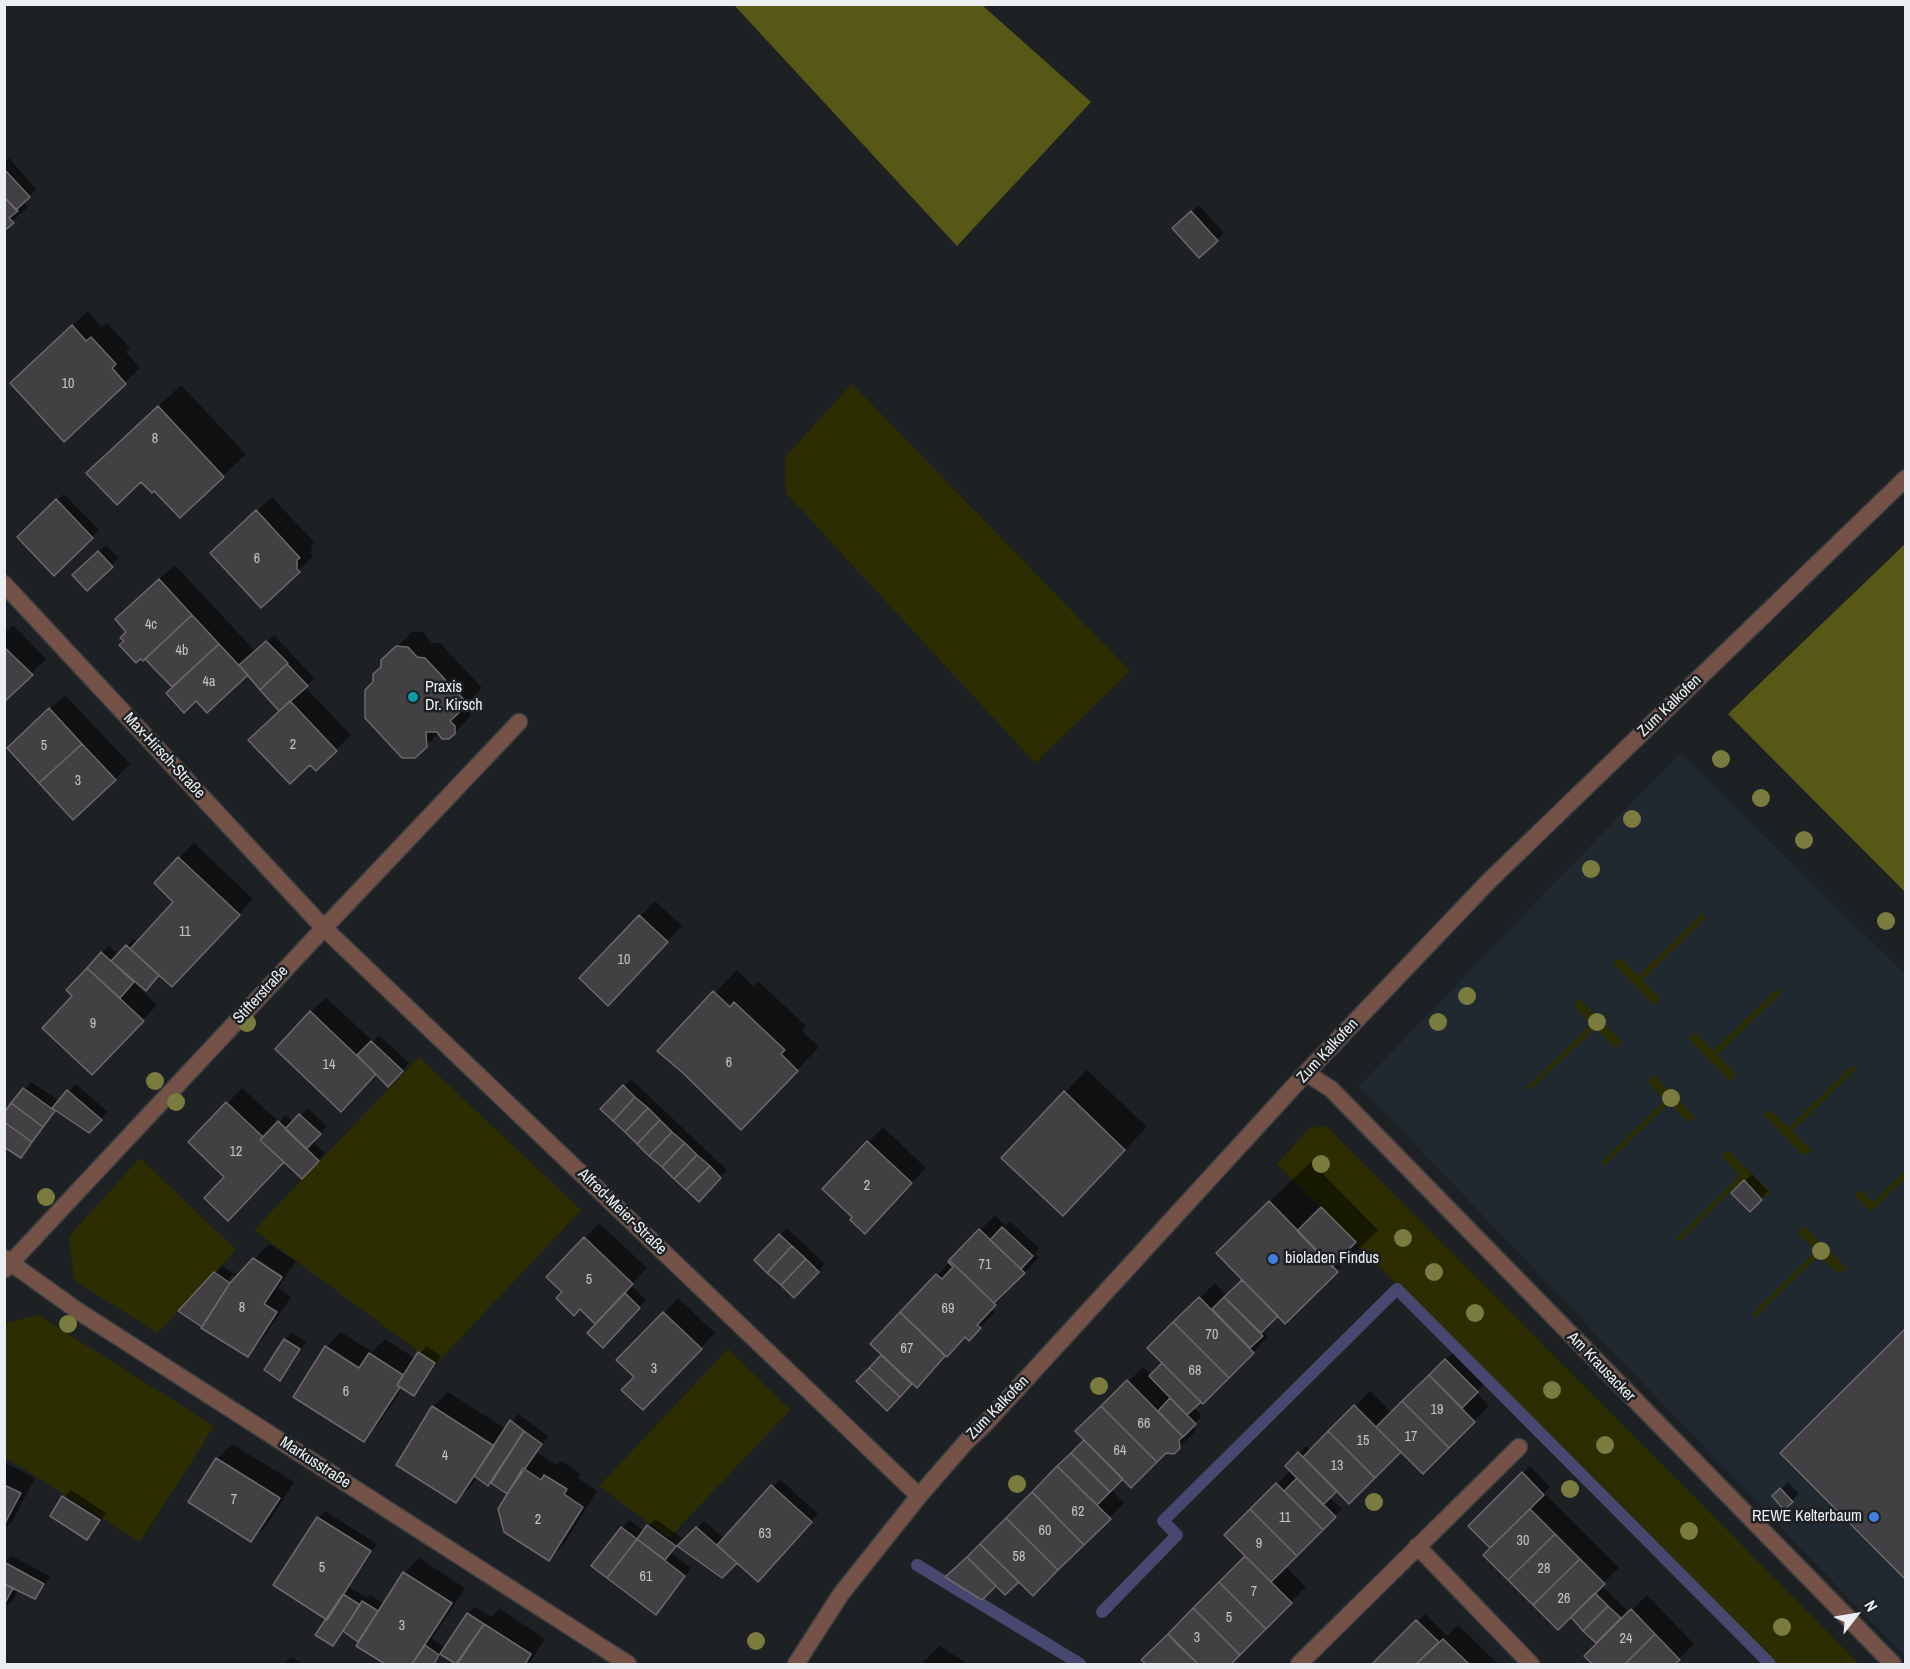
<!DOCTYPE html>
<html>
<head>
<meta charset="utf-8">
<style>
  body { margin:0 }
  #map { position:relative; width:1910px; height:1669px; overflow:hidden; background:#1e2124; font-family:"Archivo Narrow",sans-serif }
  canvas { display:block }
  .frame { position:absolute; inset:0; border:6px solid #eceff1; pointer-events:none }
  .north { position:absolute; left:1826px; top:1585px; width:60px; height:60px; -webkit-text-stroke:4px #1e2124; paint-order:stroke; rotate:59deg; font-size:16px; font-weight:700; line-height:24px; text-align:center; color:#eceff1 }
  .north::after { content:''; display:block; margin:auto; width:21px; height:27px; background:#eceff1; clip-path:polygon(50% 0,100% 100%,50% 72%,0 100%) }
</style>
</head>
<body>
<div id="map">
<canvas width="1910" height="1669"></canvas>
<div class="frame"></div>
<div class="north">N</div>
</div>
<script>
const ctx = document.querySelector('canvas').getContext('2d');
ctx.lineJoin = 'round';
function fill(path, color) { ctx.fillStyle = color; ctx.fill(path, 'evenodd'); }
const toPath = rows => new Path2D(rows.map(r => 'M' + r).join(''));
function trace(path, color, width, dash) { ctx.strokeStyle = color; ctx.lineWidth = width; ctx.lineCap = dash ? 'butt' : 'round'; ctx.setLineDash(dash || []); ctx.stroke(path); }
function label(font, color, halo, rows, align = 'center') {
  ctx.font = font + ' "Archivo Narrow",sans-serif'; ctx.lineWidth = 5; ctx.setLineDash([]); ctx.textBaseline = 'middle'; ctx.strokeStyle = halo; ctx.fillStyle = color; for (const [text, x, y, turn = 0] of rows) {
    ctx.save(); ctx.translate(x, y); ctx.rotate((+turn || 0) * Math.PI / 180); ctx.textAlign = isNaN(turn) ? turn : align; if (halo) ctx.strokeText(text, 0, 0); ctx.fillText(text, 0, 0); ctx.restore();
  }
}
fill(toPath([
  [1680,753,1905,975,1905,1657,1359,1086]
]), '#202930');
fill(toPath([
  [852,384,1130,671,1035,763,786,493,785,457],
  [1702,914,1706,917,1642,980,1660,999,1654,1005,1614,964,1614,962,1620,958,1638,976],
  [1777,989,1781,993,1717,1055,1736,1074,1733,1079,1729,1080,1689,1039,1689,1037,1695,1033,1713,1051],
  [1578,1000,1580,1000,1621,1041,1621,1044,1615,1047,1595,1028,1530,1090,1527,1088,1591,1024,1574,1006],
  [419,1057,581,1210,436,1364,254,1230],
  [1853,1065,1856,1069,1792,1131,1811,1150,1804,1156,1764,1115,1764,1113,1770,1110,1788,1128],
  [1652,1076,1654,1076,1695,1117,1694,1119,1688,1122,1669,1103,1604,1166,1601,1163,1665,1100,1648,1082],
  [1326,1126,1731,1534,1859,1664,1775,1664,1277,1164,1310,1128],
  [1729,1151,1770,1192,1770,1194,1763,1198,1743,1179,1679,1242,1676,1239,1740,1175,1723,1158,1724,1153],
  [140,1158,236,1250,157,1333,74,1280,69,1236],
  [1905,1171,1905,1178,1873,1210,1870,1211,1855,1196,1857,1192,1861,1190,1873,1202],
  [1803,1227,1805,1227,1846,1268,1845,1270,1839,1274,1819,1255,1754,1318,1752,1314,1816,1251,1798,1233],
  [38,1315,214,1426,140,1542,5,1457,5,1323],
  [728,1349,790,1410,669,1538,599,1486]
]), '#2c2d00');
fill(toPath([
  [734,5,982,5,1091,102,957,246],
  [1905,544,1906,544,1905,892,1728,714]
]), '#575816');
fill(toPath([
  [9,158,36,189,24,203,28,207,4,229,4,162],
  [1199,205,1224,233,1199,256,1174,228],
  [88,311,102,327,107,323,130,348,126,352,140,368,64,440,27,368],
  [181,385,246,454,223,476,155,489,111,450],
  [64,494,99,530,54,574,19,537],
  [272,497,314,542,312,544,311,554,313,556,298,571,227,538],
  [106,545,119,558,87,589,74,575],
  [175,565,256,652,274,635,314,678,305,687,351,735,316,769,280,711,249,676,254,670,197,699,174,687,145,657,125,641,132,604],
  [13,625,46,659,4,700,4,633],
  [412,632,423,632,432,643,440,643,482,688,465,705,470,711,470,717,454,733,439,733,426,746,374,683,382,667,383,661],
  [65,695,130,764,115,779,24,733],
  [194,843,253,899,187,970,133,979,132,981,157,1005,107,1058,74,996,68,990,109,946,119,955,134,939,138,943,176,902,179,858],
  [655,901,682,926,622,989,581,978],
  [737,970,753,986,758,981,806,1026,802,1031,819,1047,763,1106,684,1072,659,1051],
  [326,998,373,1041,379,1035,409,1063,388,1085,376,1073,340,1110,311,1012],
  [1087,1070,1147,1127,1085,1191,1065,1092],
  [631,1079,727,1170,698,1200,602,1109],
  [31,1082,60,1101,76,1084,108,1112,89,1131,56,1110,20,1156,4,1145,4,1111,7,1112],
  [242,1088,279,1122,286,1115,293,1123,308,1108,327,1126,312,1141,325,1153,302,1177,284,1160,226,1177,190,1142],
  [883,1127,926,1168,880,1217,854,1217,824,1189],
  [1311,1162,1378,1230,1338,1270,1332,1264,1267,1325,1269,1328,1264,1333,1268,1337,1203,1402,1201,1400,1193,1407,1202,1416,1194,1424,1195,1432,1179,1447,1166,1451,1123,1477,1111,1489,1124,1503,1033,1594,1019,1580,996,1584,948,1577,1086,1440,1077,1431,1143,1367,1152,1375,1164,1363,1149,1348,1215,1283,1227,1296,1299,1230,1270,1201],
  [1752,1174,1768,1191,1750,1210,1733,1193],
  [995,1215,1006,1226,1010,1221,1039,1248,1035,1253,1039,1257,991,1309,995,1312,969,1339,966,1335,931,1371,912,1382,887,1408,858,1381,884,1355,872,1344],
  [599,1223,647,1268,631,1285,646,1300,603,1346,605,1316,564,1292,585,1238],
  [787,1228,825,1264,794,1296,756,1260],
  [269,1244,296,1261,278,1288,291,1297,262,1340,247,1355,180,1311,222,1266,238,1276],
  [232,1275,235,1277,208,1319,205,1319],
  [678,1298,715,1333,658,1393,664,1313],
  [341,1332,372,1352,385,1339,416,1359,426,1346,441,1356,421,1387,414,1394,403,1387,378,1425,363,1440,326,1347],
  [292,1333,306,1342,287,1372,280,1379,266,1370,285,1340],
  [1453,1353,1484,1384,1476,1392,1489,1406,1423,1472,1401,1450,1337,1489,1329,1497,1342,1509,1285,1566,1306,1587,1229,1664,1148,1664,1144,1660,1247,1556,1226,1535,1291,1470,1287,1466,1306,1446,1311,1451,1370,1391,1392,1413],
  [448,1392,506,1429,518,1414,548,1436,537,1453,556,1465,561,1461,581,1474,578,1478,597,1491,564,1544,549,1559,513,1488,507,1492,491,1481,478,1477,471,1486,456,1501,433,1407],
  [232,1444,294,1482,266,1526,251,1540,190,1502,217,1459],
  [4,1462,35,1478,12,1522,4,1529],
  [1530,1466,1550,1487,1544,1493,1619,1568,1601,1585,1627,1610,1608,1630,1610,1632,1647,1595,1694,1644,1677,1661,1681,1664,1594,1664,1586,1656,1599,1643,1571,1615,1526,1515,1524,1513,1470,1526],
  [780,1479,818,1514,765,1573,737,1561,722,1576,680,1546,704,1521,725,1539],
  [1788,1482,1799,1494,1784,1508,1774,1496],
  [71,1490,106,1513,87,1538,64,1497],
  [325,1511,377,1544,349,1587,367,1598,370,1595,385,1604,404,1573,419,1558,465,1588,432,1639,446,1648,468,1614,475,1607,492,1617,500,1609,545,1639,529,1664,459,1664,462,1657,456,1663,442,1654,435,1664,388,1664,358,1645,364,1634,358,1640,344,1631,333,1644,328,1619,318,1518],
  [655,1519,682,1538,671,1553,691,1568,663,1606,593,1566,629,1520,644,1531],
  [12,1556,50,1576,42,1590,34,1597,18,1589,14,1599,4,1608,4,1561],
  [1425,1614,1447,1636,1458,1625,1498,1664,1374,1664],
  [940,1646,968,1664,921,1664],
  [291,1657,303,1664,284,1664]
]), '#0007');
trace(toPath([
  [917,1565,1080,1664],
  [1102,1612,1177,1535,1163,1521,1397,1289,1770,1664]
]), '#474870', 12);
const building = toPath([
  [4,169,30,197,16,210,4,197,4,169],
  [4,197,18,211,9,218,14,223,4,231,4,197],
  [1191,211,1218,241,1199,258,1172,228,1191,211],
  [72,325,86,341,91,337,116,364,112,368,126,384,64,442,10,383,72,325],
  [158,406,224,477,180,518,154,491,152,493,141,482,117,505,86,473,158,406],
  [56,499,93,538,54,576,17,537,56,499],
  [256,510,300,558,297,560,297,569,300,572,261,608,210,553,256,510],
  [98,551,113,567,87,591,72,575,98,551],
  [159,579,192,615,143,661,140,659,136,663,119,645,124,641,120,638,126,632,115,619,159,579],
  [192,615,219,644,172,687,145,659,192,615],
  [266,641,288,663,260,690,239,665,266,641],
  [219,644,248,675,207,713,196,701,184,713,166,693,219,644],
  [396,646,408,647,417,657,425,658,468,704,450,721,455,726,455,734,449,739,442,739,437,732,426,732,427,747,415,758,402,758,365,718,365,690,373,682,373,674,381,667,381,660,396,646],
  [4,647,33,675,4,702,4,647],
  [287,664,308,686,279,711,260,690,287,664],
  [290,701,337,751,316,771,310,765,290,784,248,740,290,701],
  [49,708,82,744,39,783,7,748,49,708],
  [82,744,116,780,73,820,39,783,82,744],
  [178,857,240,915,172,987,130,949,173,902,154,883,178,857],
  [639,915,668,942,608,1006,579,978,639,915],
  [126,945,159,975,146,991,111,961,126,945],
  [101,952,134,982,120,998,87,968,101,952],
  [87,968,144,1021,92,1075,42,1028,72,996,66,990,87,968],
  [713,991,730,1007,734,1002,785,1050,781,1054,798,1071,741,1130,683,1073,657,1051,713,991],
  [310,1011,376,1074,341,1112,275,1049,310,1011],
  [371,1041,403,1071,388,1087,357,1055,371,1041],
  [623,1085,635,1097,613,1121,600,1109,623,1085],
  [23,1088,55,1111,43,1127,11,1103,23,1088],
  [67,1090,102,1120,89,1133,52,1108,67,1090],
  [1064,1091,1125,1150,1063,1216,1001,1158,1064,1091],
  [635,1097,648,1108,625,1132,613,1121,635,1097],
  [226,1102,263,1137,260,1140,284,1162,228,1221,204,1198,224,1177,188,1142,226,1102],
  [11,1103,43,1127,32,1142,4,1122,4,1113,11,1103],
  [648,1108,660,1120,637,1144,625,1132,648,1108],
  [299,1114,321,1134,306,1149,285,1129,299,1114],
  [660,1120,672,1132,649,1156,637,1144,660,1120],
  [278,1121,319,1161,302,1179,260,1140,278,1121],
  [4,1122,32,1142,21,1158,4,1147,4,1122],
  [672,1132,685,1143,662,1167,649,1156,672,1132],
  [867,1141,912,1183,865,1234,850,1220,852,1217,822,1189,867,1141],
  [685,1143,697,1155,674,1179,662,1167,685,1143],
  [697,1155,710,1166,686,1190,674,1179,697,1155],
  [710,1166,721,1178,699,1202,686,1190,710,1166],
  [1744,1180,1762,1200,1750,1212,1731,1193,1744,1180],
  [1269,1201,1338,1272,1285,1324,1216,1253,1269,1201],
  [1321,1207,1356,1242,1332,1267,1297,1231,1321,1207],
  [1002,1227,1033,1256,1021,1269,990,1240,1002,1227],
  [979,1229,1025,1273,994,1303,949,1260,979,1229],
  [779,1234,792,1246,767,1273,754,1260,779,1234],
  [584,1237,633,1284,595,1324,580,1309,574,1316,556,1298,562,1292,546,1277,584,1237],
  [792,1246,806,1259,781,1285,767,1273,792,1246],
  [253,1258,282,1277,264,1304,277,1312,248,1357,201,1328,230,1283,253,1258],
  [806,1259,819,1272,794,1298,781,1285,806,1259],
  [949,1260,996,1305,977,1325,981,1328,969,1341,965,1337,947,1357,900,1312,936,1274,942,1279,953,1267,948,1262,949,1260],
  [214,1272,230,1283,202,1327,178,1311,214,1272],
  [1242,1280,1278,1316,1261,1333,1224,1297,1242,1280],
  [625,1293,640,1308,603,1348,587,1333,625,1293],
  [1199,1297,1254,1353,1229,1378,1173,1322,1199,1297],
  [1224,1297,1263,1336,1250,1348,1212,1309,1224,1297],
  [663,1312,702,1349,643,1410,621,1390,634,1377,616,1360,663,1312],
  [900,1312,945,1356,917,1388,870,1344,900,1312],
  [1173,1322,1229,1378,1203,1404,1147,1348,1173,1322],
  [1906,1328,1906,1580,1780,1453,1906,1328],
  [284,1339,300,1349,280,1381,264,1370,284,1339],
  [325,1346,359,1368,369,1353,403,1375,397,1385,400,1387,364,1442,293,1397,325,1346],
  [418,1352,435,1363,414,1396,397,1385,418,1352],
  [881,1355,912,1384,900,1397,869,1368,881,1355],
  [1445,1359,1478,1392,1462,1408,1429,1375,1445,1359],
  [1162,1363,1201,1402,1187,1415,1149,1376,1162,1363],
  [869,1368,900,1397,887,1411,856,1381,869,1368],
  [1429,1375,1475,1422,1449,1448,1402,1401,1429,1375],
  [1127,1380,1183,1437,1179,1440,1180,1448,1174,1454,1166,1453,1157,1462,1101,1406,1127,1380],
  [1170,1398,1196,1424,1183,1437,1158,1411,1170,1398],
  [1402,1401,1449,1448,1423,1474,1376,1427,1402,1401],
  [1354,1405,1401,1452,1375,1478,1328,1431,1354,1405],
  [432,1406,494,1446,456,1503,396,1465,432,1406],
  [1101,1406,1157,1462,1131,1488,1075,1431,1101,1406],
  [510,1420,524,1431,488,1486,474,1476,510,1420],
  [524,1431,542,1444,507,1494,491,1483,524,1431],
  [1328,1431,1375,1478,1349,1504,1303,1457,1328,1431],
  [1084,1440,1123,1479,1110,1492,1071,1453,1084,1440],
  [1298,1452,1337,1491,1323,1505,1285,1466,1298,1452],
  [1071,1453,1110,1492,1097,1505,1057,1466,1071,1453],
  [216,1458,280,1498,251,1542,188,1502,216,1458],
  [1057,1466,1111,1519,1084,1545,1032,1492,1057,1466],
  [523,1468,541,1480,544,1475,567,1489,564,1494,583,1507,549,1561,504,1532,498,1509,523,1468],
  [1522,1472,1544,1495,1490,1548,1468,1526,1522,1472],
  [1297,1478,1336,1517,1323,1530,1284,1491,1297,1478],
  [1276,1483,1323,1530,1297,1556,1250,1509,1276,1483],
  [4,1485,21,1493,4,1525,4,1485],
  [771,1485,812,1522,758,1582,717,1545,771,1485],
  [1780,1488,1793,1502,1784,1510,1772,1496,1780,1488],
  [1032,1492,1084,1545,1058,1570,1006,1518,1032,1492],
  [62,1496,100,1520,87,1540,50,1516,62,1496],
  [1250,1509,1297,1556,1271,1582,1224,1535,1250,1509],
  [1530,1509,1555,1534,1508,1580,1483,1555,1530,1509],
  [317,1517,371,1551,327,1620,273,1585,317,1517],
  [1006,1518,1058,1570,1033,1596,980,1544,1006,1518],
  [647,1525,676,1546,665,1560,637,1539,647,1525],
  [621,1527,637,1539,607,1578,591,1566,621,1527],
  [696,1527,737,1563,722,1578,677,1546,696,1527],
  [1555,1534,1580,1559,1533,1605,1508,1580,1555,1534],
  [637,1539,685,1576,656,1615,607,1578,637,1539],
  [980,1544,1019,1582,1005,1595,967,1557,980,1544],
  [1245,1556,1292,1603,1266,1629,1219,1582,1245,1556],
  [967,1557,996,1586,982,1600,945,1577,967,1557],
  [1580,1559,1605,1584,1558,1630,1533,1605,1580,1559],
  [4,1562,44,1584,35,1599,4,1584,4,1562],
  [403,1572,452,1603,412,1664,385,1664,356,1646,403,1572],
  [1219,1582,1266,1629,1240,1655,1193,1608,1219,1582],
  [4,1584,13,1588,4,1605,4,1584],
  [1595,1593,1608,1606,1583,1631,1571,1617,1595,1593],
  [343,1594,360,1605,333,1646,315,1635,343,1594],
  [362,1601,378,1611,358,1642,343,1631,362,1601],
  [1608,1606,1621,1618,1596,1643,1583,1631,1608,1606],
  [1193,1608,1240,1655,1231,1664,1198,1664,1168,1634,1193,1608],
  [1631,1609,1655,1634,1625,1664,1592,1664,1584,1656,1631,1609],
  [467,1613,484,1624,456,1664,440,1654,467,1613],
  [1416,1620,1439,1642,1416,1664,1372,1664,1416,1620],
  [484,1624,531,1654,525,1664,457,1664,484,1624],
  [1168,1634,1179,1646,1198,1664,1146,1664,1141,1660,1168,1634],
  [1655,1634,1680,1660,1675,1664,1625,1664,1655,1634],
  [1443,1639,1468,1663,1466,1664,1416,1664,1443,1639],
  [425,1645,439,1655,434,1664,412,1664,425,1645]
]);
fill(building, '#434043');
trace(building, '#6c686c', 1.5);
const service = toPath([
  [324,928,519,722]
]);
const minor = toPath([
  [4,584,324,928,919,1496],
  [1306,1073,1331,1089,1893,1664],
  [4,1258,78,1311,628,1664],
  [5,1269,324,928],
  [1417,1546,1531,1664],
  [1299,1664,1519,1447]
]);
const tertiary = toPath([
  [796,1664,841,1594,919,1496,965,1443,985,1424,1306,1073,1489,881,1906,478]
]);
trace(service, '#3b3e41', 19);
trace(minor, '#3b3e41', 19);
trace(tertiary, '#3b3e41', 19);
trace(service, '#745247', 16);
trace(minor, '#745247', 16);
trace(tertiary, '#745247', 16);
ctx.fillStyle = '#797c3e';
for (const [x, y] of [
  [1721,759],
  [1761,798],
  [1632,819],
  [1804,840],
  [1591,869],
  [1886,921],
  [1467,996],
  [1438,1022],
  [1597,1022],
  [247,1023],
  [155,1081],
  [1671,1098],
  [176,1102],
  [1321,1164],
  [46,1197],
  [1403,1238],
  [1821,1251],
  [1434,1272],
  [1475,1313],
  [68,1324],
  [1099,1386],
  [1552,1390],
  [1605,1445],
  [1017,1484],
  [1570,1489],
  [1374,1502],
  [1689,1531],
  [1782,1627],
  [756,1641]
]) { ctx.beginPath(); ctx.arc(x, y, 9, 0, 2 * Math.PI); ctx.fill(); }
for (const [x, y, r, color] of [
  [413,697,6,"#0f9aa8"],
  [1273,1259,6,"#3f7fe0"],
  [1874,1517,6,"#3f7fe0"]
]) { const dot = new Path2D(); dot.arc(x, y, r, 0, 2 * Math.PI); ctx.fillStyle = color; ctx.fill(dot); trace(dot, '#1e2124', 2); }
label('14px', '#c2c3c6', null, [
  ["10",68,384],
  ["8",155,439],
  ["6",257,559],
  ["4c",151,625],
  ["4b",182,651],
  ["4a",209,682],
  ["2",293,745],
  ["5",44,746],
  ["3",78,781],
  ["11",185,932],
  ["10",624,960],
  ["9",93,1024],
  ["6",729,1063],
  ["14",329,1065],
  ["12",236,1152],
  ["2",867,1186],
  ["71",985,1265],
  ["5",589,1280],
  ["8",242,1308],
  ["69",948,1309],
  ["70",1212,1335],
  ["67",907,1349],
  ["3",654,1369],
  ["68",1195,1371],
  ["6",346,1392],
  ["19",1437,1410],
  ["66",1144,1424],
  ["17",1411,1437],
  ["15",1363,1441],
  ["64",1120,1451],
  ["4",445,1456],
  ["13",1337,1466],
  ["7",234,1500],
  ["62",1078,1512],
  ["11",1285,1518],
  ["2",538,1520],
  ["60",1045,1531],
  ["63",765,1534],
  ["30",1523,1541],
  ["9",1259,1544],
  ["58",1019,1557],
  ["5",322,1568],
  ["28",1544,1569],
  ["61",646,1577],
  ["7",1254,1592],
  ["26",1564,1599],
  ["5",1229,1618],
  ["3",402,1626],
  ["3",1197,1638],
  ["24",1626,1639]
]);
label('16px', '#eceff1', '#1e2124', [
  ["Praxis",425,688],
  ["Dr. Kirsch",425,706],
  ["bioladen Findus",1285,1259],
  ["REWE Kelterbaum",1862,1517,"right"]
], 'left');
label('16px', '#eceff1', '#1e2124', [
  ["Zum Kalkofen",1670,706,-44],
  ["Max-Hirsch-Straße",164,756,47],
  ["Stifterstraße",261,995,-47],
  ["Zum Kalkofen",1328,1051,-47],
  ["Alfred-Meier-Straße",622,1212,44],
  ["Am Krausacker",1601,1367,46],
  ["Zum Kalkofen",998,1408,-46],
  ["Markusstraße",315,1463,33]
]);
</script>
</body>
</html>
